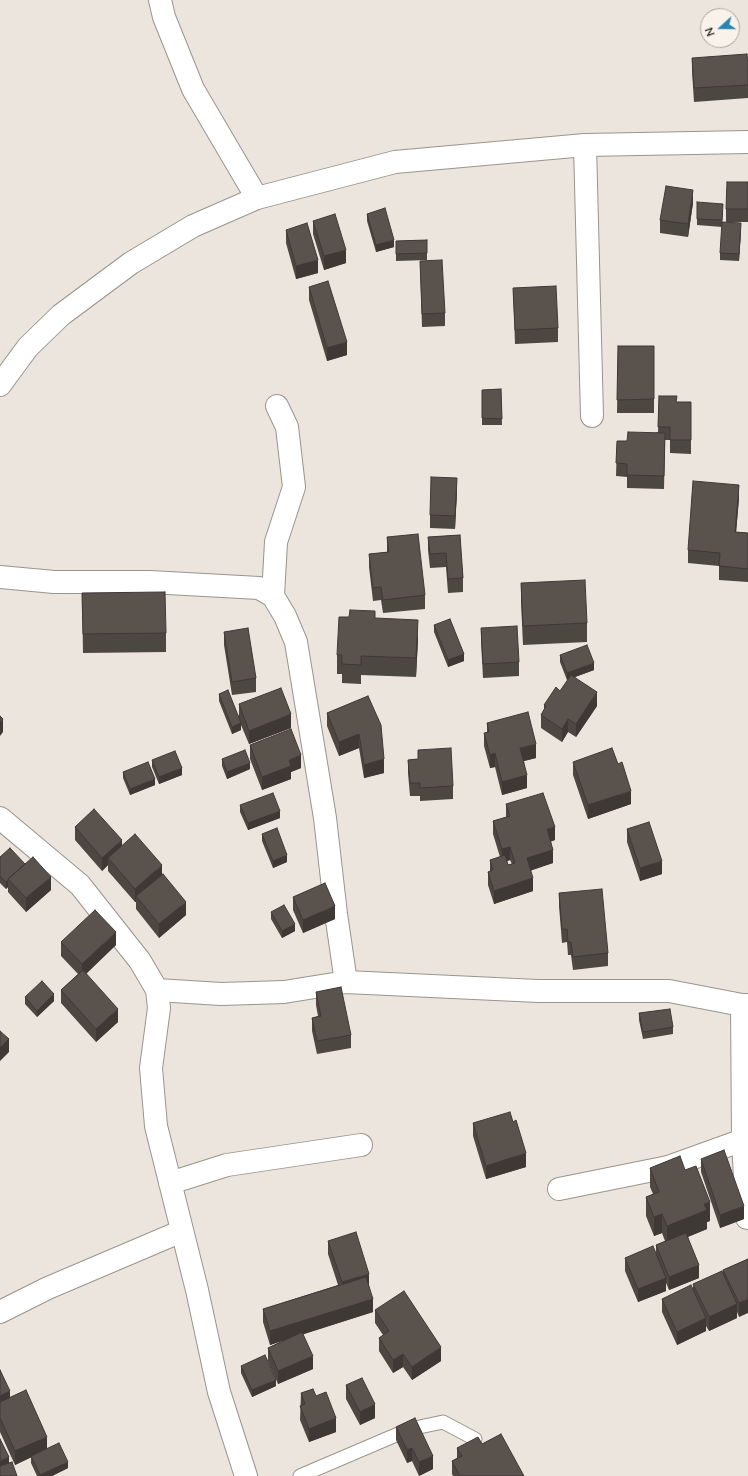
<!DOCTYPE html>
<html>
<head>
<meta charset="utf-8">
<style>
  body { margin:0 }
  #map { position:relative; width:748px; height:1476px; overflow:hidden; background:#ece5dd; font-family:Lato,sans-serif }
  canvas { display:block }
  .north { position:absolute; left:700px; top:8px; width:40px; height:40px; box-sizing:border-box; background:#f9f2ea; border:1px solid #aaa59f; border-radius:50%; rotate:249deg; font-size:11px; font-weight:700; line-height:16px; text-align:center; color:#34312e }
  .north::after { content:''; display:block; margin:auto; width:14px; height:18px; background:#2984b1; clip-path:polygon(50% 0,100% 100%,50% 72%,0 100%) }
</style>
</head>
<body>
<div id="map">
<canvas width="748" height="1476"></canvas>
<div class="north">N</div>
</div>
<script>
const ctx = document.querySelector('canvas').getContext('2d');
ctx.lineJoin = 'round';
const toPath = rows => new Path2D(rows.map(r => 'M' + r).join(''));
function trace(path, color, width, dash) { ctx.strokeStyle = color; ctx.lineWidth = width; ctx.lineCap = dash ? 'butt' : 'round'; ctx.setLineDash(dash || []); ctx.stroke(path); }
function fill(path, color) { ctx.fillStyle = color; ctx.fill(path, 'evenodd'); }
const lane = toPath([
  [300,1476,410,1429,443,1422,475,1439]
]);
const street = toPath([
  [160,0,164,17,193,89,257,198],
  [585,145,592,416],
  [0,577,54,582,150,582,259,588,273,596,285,616,296,642,325,818,336,914,346,982],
  [273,596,276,542,294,487,287,427,277,406],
  [0,818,80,885,140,961,157,990,159,1008,151,1068,156,1126,197,1290,219,1392,246,1476],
  [157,990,221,994,284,992,346,982,538,991,669,991,742,1005,748,1005],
  [742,1005,743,1140,747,1218],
  [170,1183,227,1165,361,1145],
  [559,1189,668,1167,743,1140],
  [0,1312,48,1288,182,1231]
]);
const secondary = toPath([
  [0,385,28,347,61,315,131,263,193,226,257,198,395,162,585,145,748,142]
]);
trace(lane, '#9a948d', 15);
trace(street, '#9a948d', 24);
trace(secondary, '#9a948d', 24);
trace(lane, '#fff', 13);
trace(street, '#fff', 22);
trace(secondary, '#fff', 22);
fill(toPath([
  [692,58,748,66,748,98,694,102,692,71],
  [748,182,748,222,726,222,726,209],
  [693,203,688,237,660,233,660,220],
  [723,211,722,227,697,225,697,219],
  [367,214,394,247,376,252,367,221],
  [313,221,346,263,324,270,313,234],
  [286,230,318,273,296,279,286,243],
  [741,230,739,261,720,260,720,253],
  [427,240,427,260,396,261,396,241],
  [420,261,445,313,445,326,422,327],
  [309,287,347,355,327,361,309,300],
  [513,288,558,328,558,342,515,344],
  [618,346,654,346,654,413,617,413],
  [501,389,502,425,482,425,482,390],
  [659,396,677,402,691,402,691,454,670,453,670,440,665,440,664,489,627,488,627,477,616,476,617,441,627,441,658,432],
  [457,491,455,529,430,528,430,515],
  [739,498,736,532,748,533,748,582,719,580,719,566,688,563,688,550],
  [460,535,463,578,463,592,448,593,446,567,430,568,428,550,428,537],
  [387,537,425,595,425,609,383,613,381,600,373,601,369,567,369,554,387,552],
  [521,583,587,623,587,642,523,645,521,602],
  [82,593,166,633,166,652,83,653],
  [375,618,418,639,416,677,361,675,361,684,342,683,342,674,337,674,337,655],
  [434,625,464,661,448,667,434,632],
  [481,628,519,662,519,676,483,678,481,641],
  [224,632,256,678,256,692,232,695,224,645],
  [560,655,594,670,575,677,597,706,576,737,568,732,562,742,541,728,541,715,544,710,544,705,560,691,568,680,567,680,560,662],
  [219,694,239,716,239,704,291,728,249,744,241,725,241,730,232,734,219,701],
  [368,696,384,773,364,778,359,748,339,756,327,726,327,713],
  [487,723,536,758,524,761,527,788,502,795,495,767,490,768,484,746,484,733,487,733],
  [250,745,301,768,291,772,291,779,262,790,250,759],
  [418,750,453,786,453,799,420,801,420,796,410,796,408,773,408,760,418,759],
  [222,759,250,769,227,779,222,766],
  [152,760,182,775,159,784,152,767],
  [573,762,631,804,588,819,573,775],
  [123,772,155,785,130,795,123,778],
  [506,804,555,840,551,841,553,863,530,870,533,891,494,904,488,885,488,872,490,871,490,860,500,857,493,834,493,821,506,817],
  [510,860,512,864,508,865,507,861],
  [240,805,280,818,248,830,240,812],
  [75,827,122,846,162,874,186,915,159,938,136,909,136,902,135,902,108,871,108,865,102,871,75,840],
  [627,829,662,874,640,881,627,842],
  [262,834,287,862,273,868,262,841],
  [0,857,51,890,26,912,8,892,8,887,6,889,0,883],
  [559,893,608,953,608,966,573,970,571,955,568,955,567,942,562,943,559,906],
  [293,897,335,919,303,933,293,910],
  [271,912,295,931,282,938,271,919],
  [61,942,116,945,86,973,118,1022,96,1042,61,1003,61,990,78,974,61,956],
  [316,992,351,1035,351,1048,317,1054,312,1031,312,1018,318,1016,316,1005],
  [25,997,54,1001,37,1017,25,1004],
  [639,1013,673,1027,673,1034,643,1039,639,1020],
  [473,1123,526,1167,486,1179,473,1136],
  [701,1159,744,1219,720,1228,701,1172],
  [650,1168,685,1170,710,1221,707,1222,707,1229,688,1237,699,1278,669,1290,666,1283,666,1291,638,1302,625,1271,625,1258,656,1254,656,1245,665,1241,662,1233,654,1236,646,1216,646,1197,653,1194,650,1187],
  [328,1241,369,1286,373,1312,303,1334,313,1369,278,1384,268,1361,268,1348,287,1339,270,1345,263,1322,263,1309,338,1285,328,1254],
  [748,1259,739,1317,737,1312,737,1318,709,1331,706,1326,706,1331,677,1345,662,1312,662,1299,693,1289,693,1284,723,1275,723,1270],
  [375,1310,441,1361,412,1380,403,1367,393,1373,379,1351,379,1338,383,1335,375,1323],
  [241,1366,276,1386,252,1397,241,1373],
  [0,1370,10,1397,47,1449,68,1468,52,1476,37,1476,31,1463,31,1457,15,1465,0,1432],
  [346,1385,375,1418,360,1425,346,1399],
  [301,1393,316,1396,336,1432,309,1442,300,1420],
  [396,1427,433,1469,419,1476,412,1461,407,1463,396,1440],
  [482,1444,524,1476,453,1476,452,1474,452,1461,457,1458,457,1448]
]), '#4d4742');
fill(toPath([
  [693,190,693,203,688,237,688,224],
  [741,223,741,230,739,261,739,254],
  [394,240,394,247,376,252,376,245],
  [346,250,346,263,324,270,324,256],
  [318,260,318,273,296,279,296,266],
  [347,342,347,355,327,361,327,348],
  [457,478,457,491,455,529,455,516],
  [739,485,739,498,735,545,735,532],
  [418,620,418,639,416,677,416,658],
  [464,654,464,661,448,667,448,660],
  [594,663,594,670,567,680,567,673],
  [597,692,597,706,576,737,576,724],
  [291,714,291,728,249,744,249,731],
  [3,719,3,732,0,736,0,723],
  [568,719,568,732,562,742,562,729],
  [241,723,241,730,232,734,232,727],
  [359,734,359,748,339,756,339,742],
  [536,744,536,758,520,762,520,748],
  [495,753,495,767,490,768,490,755],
  [301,755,301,768,291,772,291,779,262,790,262,777,289,760],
  [384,759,384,773,364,778,364,765],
  [250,763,250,769,227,779,227,772],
  [182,768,182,775,159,784,159,777],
  [527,775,527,788,502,795,502,782],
  [155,779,155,785,130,795,130,789],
  [631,791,631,804,588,819,588,805],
  [280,811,280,818,248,830,248,823],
  [555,827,555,840,547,843,547,829],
  [122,840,122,853,108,858,108,865,102,871,102,858],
  [510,847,510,860,502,863,502,849],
  [553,850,553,863,527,872,527,858],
  [287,855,287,862,273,868,273,861],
  [662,861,662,874,640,881,640,868],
  [162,865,162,879,136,896,136,902,135,902,135,889],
  [51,877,51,890,26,912,26,898],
  [533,878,533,891,494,904,494,891],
  [8,880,8,887,6,889,6,882],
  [186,902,186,915,159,938,159,924],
  [335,906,335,919,303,933,303,920],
  [295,924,295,931,282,938,282,931],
  [116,932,116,945,82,978,82,964],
  [54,994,54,1001,37,1017,37,1011],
  [118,1009,118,1022,96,1042,96,1029],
  [9,1039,9,1052,0,1061,0,1048],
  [526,1153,526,1167,486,1179,486,1166],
  [710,1202,710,1221,707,1222,707,1229,667,1245,667,1226,704,1204],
  [744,1206,744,1219,720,1228,720,1215],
  [662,1214,662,1233,654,1236,654,1217],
  [699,1265,699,1278,669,1290,669,1277],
  [369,1274,369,1287,342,1296,342,1282],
  [666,1278,666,1291,638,1302,638,1289],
  [373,1299,373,1312,270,1345,270,1331],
  [748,1299,748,1313,739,1317,739,1303],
  [737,1304,737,1318,709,1331,709,1317],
  [706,1318,706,1331,677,1345,677,1332],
  [441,1347,441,1361,412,1380,412,1367],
  [403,1354,403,1367,393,1373,393,1360],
  [313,1356,313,1369,278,1384,278,1371],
  [276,1380,276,1386,252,1397,252,1390],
  [10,1391,10,1405,0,1410,0,1396],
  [375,1404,375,1418,360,1425,360,1412],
  [336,1418,336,1432,309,1442,309,1429],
  [47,1437,47,1450,15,1465,15,1451],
  [412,1448,412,1461,407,1463,407,1450],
  [433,1456,433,1469,419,1476,419,1462],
  [9,1457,9,1470,0,1474,0,1461],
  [68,1462,68,1468,52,1476,40,1476,40,1475]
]), '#3f3936');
const building = toPath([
  [747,54,748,66,748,85,694,88,692,58,747,54],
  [727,182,748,182,748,209,726,209,727,182],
  [666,186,693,190,688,224,660,220,666,186],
  [697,202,723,204,722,220,697,219,697,202],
  [385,208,394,240,376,245,367,214,385,208],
  [335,214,346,250,324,256,313,221,335,214],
  [722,222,741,223,739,254,720,253,722,222],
  [307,223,318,260,296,266,286,230,307,223],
  [427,240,427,253,396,254,396,241,427,240],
  [442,260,445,313,422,314,420,261,442,260],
  [328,281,347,342,327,348,309,287,328,281],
  [556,286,558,328,515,330,513,288,556,286],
  [618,346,654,346,654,399,617,400,618,346],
  [501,389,502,419,482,418,482,390,501,389],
  [659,396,677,396,676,402,691,402,691,440,670,440,670,427,658,427,659,396],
  [628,432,665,433,664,476,627,475,627,464,616,463,617,441,627,441,628,432],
  [431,477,457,478,455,516,430,515,431,477],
  [693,481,739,485,735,532,748,533,748,569,719,566,720,553,688,550,693,481],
  [418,534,425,595,383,600,381,587,373,588,369,554,389,552,387,537,418,534],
  [460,535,463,578,448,579,446,553,430,554,428,537,460,535],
  [585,580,587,623,523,626,521,583,585,580],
  [165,592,166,633,83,634,82,593,165,592],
  [350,610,375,611,375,618,418,620,416,658,361,656,361,665,342,664,342,655,337,655,339,617,349,617,350,610],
  [450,619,464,654,448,660,434,625,450,619],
  [517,626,519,662,483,664,481,628,517,626],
  [248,628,256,678,232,682,224,632,248,628],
  [587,645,594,663,567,673,560,655,587,645],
  [571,675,597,692,576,724,568,719,562,729,541,715,546,706,544,705,556,687,560,691,571,675],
  [281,688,291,714,249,731,239,704,281,688],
  [228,690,241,723,232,727,219,694,228,690],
  [368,696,381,725,384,759,364,765,359,734,339,742,327,713,368,696],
  [528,712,536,744,520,748,527,775,502,782,495,753,490,755,484,733,489,732,487,723,528,712],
  [0,716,3,719,0,723,0,716],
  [291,729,301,755,289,760,291,766,262,777,250,745,291,729],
  [451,748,453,786,420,788,420,783,410,783,408,760,418,759,418,750,451,748],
  [612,748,618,764,622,762,631,791,588,805,573,762,612,748],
  [245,750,250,763,227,772,222,759,245,750],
  [175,751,182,768,159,777,152,760,175,751],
  [148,762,155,779,130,789,123,772,148,762],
  [273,793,280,811,248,823,240,805,273,793],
  [543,793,555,827,547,829,553,850,527,858,533,878,494,891,488,872,493,870,490,860,505,855,508,865,515,863,510,847,502,849,493,821,510,816,506,804,543,793],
  [94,809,122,840,102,858,75,827,94,809],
  [649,822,662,861,640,868,627,829,649,822],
  [277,828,287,855,273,861,262,834,277,828],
  [135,834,162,865,135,889,108,858,135,834],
  [10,848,25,864,8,879,8,880,6,882,0,876,0,857,10,848],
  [33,857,51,877,26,898,8,879,33,857],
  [163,874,186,902,159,924,136,896,163,874],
  [325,883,335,906,303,920,293,897,325,883],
  [602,889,608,953,573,957,571,942,568,942,567,929,562,929,559,893,602,889],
  [284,905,295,924,282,931,271,912,284,905],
  [95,910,116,932,82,964,61,942,95,910],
  [83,970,118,1009,96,1029,61,990,83,970],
  [42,981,54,994,37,1011,25,997,42,981],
  [341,987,351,1035,317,1041,312,1018,321,1016,316,992,341,987],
  [670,1009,673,1027,643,1032,639,1013,670,1009],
  [0,1031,9,1039,0,1048,0,1031],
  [510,1112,513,1122,516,1120,526,1153,486,1166,473,1123,510,1112],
  [724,1150,744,1206,720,1215,701,1159,724,1150],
  [680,1156,685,1170,696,1166,710,1202,704,1204,707,1210,667,1226,662,1214,654,1217,646,1197,659,1192,650,1168,680,1156],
  [356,1232,369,1274,342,1282,328,1241,356,1232],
  [686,1233,699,1265,669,1277,656,1245,686,1233],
  [653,1246,666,1278,638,1289,625,1258,653,1246],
  [748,1259,748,1299,739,1303,723,1270,748,1259],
  [722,1271,737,1304,709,1317,693,1284,722,1271],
  [366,1277,373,1299,270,1331,263,1309,366,1277],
  [691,1285,706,1318,677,1332,662,1299,691,1285],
  [404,1291,441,1347,412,1367,403,1354,393,1360,379,1338,389,1331,375,1310,404,1291],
  [302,1332,313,1356,278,1371,268,1348,302,1332],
  [265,1355,276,1380,252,1390,241,1366,265,1355],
  [0,1370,10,1391,0,1396,0,1370],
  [362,1378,375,1404,360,1412,346,1385,362,1378],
  [313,1389,316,1396,326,1392,336,1418,309,1429,300,1406,305,1404,301,1393,313,1389],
  [26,1390,47,1437,15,1451,0,1418,0,1402,26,1390],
  [415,1418,433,1456,419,1462,412,1448,407,1450,396,1427,415,1418],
  [501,1434,524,1476,460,1476,452,1461,462,1456,457,1448,478,1437,482,1444,501,1434],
  [0,1439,9,1457,0,1461,0,1439],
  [59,1443,68,1462,40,1475,31,1456,59,1443],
  [12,1462,17,1476,0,1476,0,1466,12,1462]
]);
fill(building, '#5a524d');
trace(building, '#3f3936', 1);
</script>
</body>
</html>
